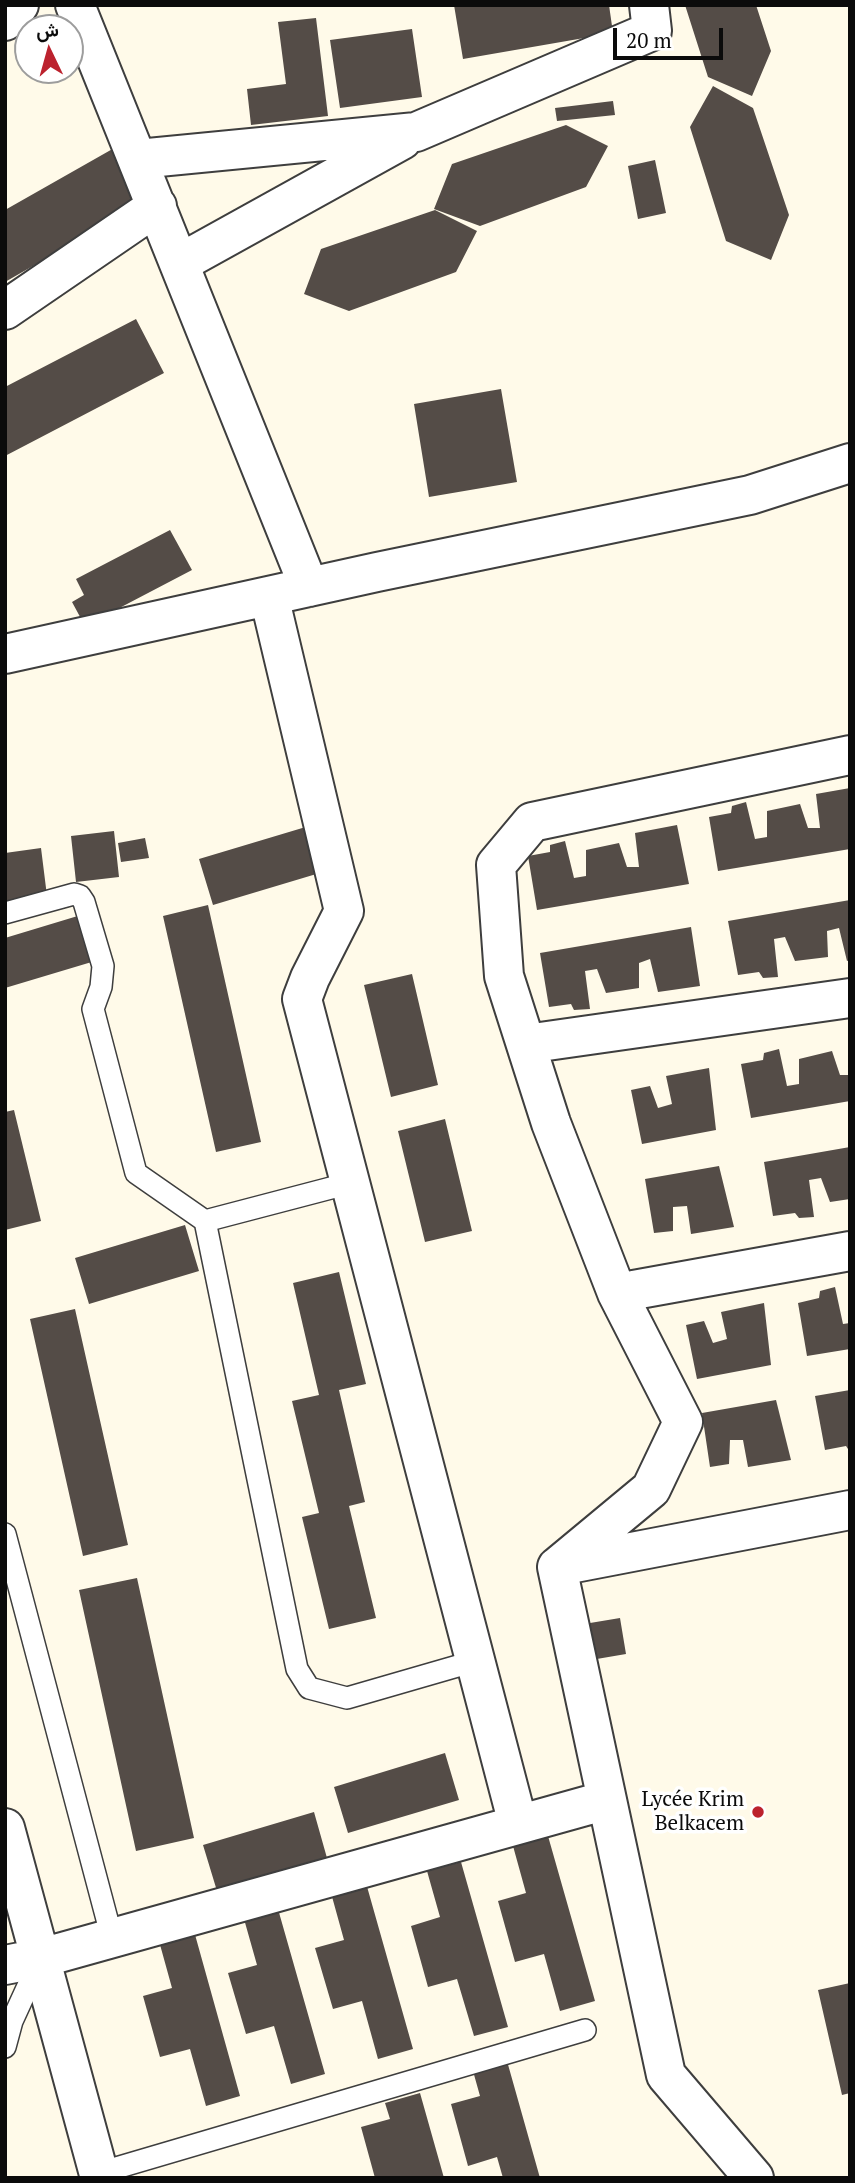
<!DOCTYPE html>
<html>
<head>
<meta charset="utf-8">
<style>
  body { margin:0 }
  #map { position:relative; width:855px; height:2183px; overflow:hidden; background:#fffae9; font-family:"PT Serif",Vazirmatn,serif }
  canvas { display:block }
  .frame { position:absolute; inset:0; border:7px solid #0b0b0b; pointer-events:none }
  .north { position:absolute; left:14px; top:14px; width:70px; height:70px; box-sizing:border-box; background:#fff; border:2px solid #9d9d9d; border-radius:50%; rotate:355deg; font-size:19px; font-weight:700; line-height:28px; text-align:center; color:#0b0b0b }
  .north::after { content:''; display:block; margin:auto; width:24px; height:32px; background:#bc222e; clip-path:polygon(50% 0,100% 100%,50% 72%,0 100%) }
  .scale { position:absolute; left:613px; top:28px; width:110px; height:32px; box-sizing:border-box; border:4px solid #0b0b0b; border-top:0; padding-left:9px; font-size:21px; line-height:24px; white-space:nowrap; color:#0b0b0b; -webkit-text-stroke:5px #fff; paint-order:stroke }
</style>
</head>
<body>
<div id="map">
<canvas width="855" height="2183"></canvas>
<div class="frame"></div>
<div class="north">ش</div>
<div class="scale">20 m</div>
</div>
<script>
const ctx = document.querySelector('canvas').getContext('2d');
ctx.lineJoin = 'round';
function fill(path, color) { ctx.fillStyle = color; ctx.fill(path, 'evenodd'); }
const toPath = rows => new Path2D(rows.map(r => 'M' + r).join(''));
function trace(path, color, width, dash) { ctx.strokeStyle = color; ctx.lineWidth = width; ctx.lineCap = dash ? 'butt' : 'round'; ctx.setLineDash(dash || []); ctx.stroke(path); }
function label(font, color, halo, rows, align = 'center') {
  ctx.font = font + ' "PT Serif",serif'; ctx.lineWidth = 7; ctx.setLineDash([]); ctx.textBaseline = 'middle'; ctx.strokeStyle = halo; ctx.fillStyle = color; for (const [text, x, y, turn = 0] of rows) {
    ctx.save(); ctx.translate(x, y); ctx.rotate((+turn || 0) * Math.PI / 180); ctx.textAlign = isNaN(turn) ? turn : align; if (halo) ctx.strokeText(text, 0, 0); ctx.fillText(text, 0, 0); ctx.restore();
  }
}
fill(toPath([
  [454,5,609,5,613,33,463,59],
  [685,5,756,5,771,51,752,96,708,77],
  [316,18,328,116,251,125,247,89,286,84,278,22],
  [412,29,422,97,340,108,330,40],
  [713,86,753,108,789,215,771,260,726,241,690,127],
  [613,101,615,115,557,121,555,108],
  [566,125,608,146,586,187,480,226,434,209,452,164],
  [116,147,148,200,5,282,5,210],
  [655,160,666,213,638,219,628,166],
  [435,210,477,231,456,272,349,311,304,294,321,249],
  [136,319,164,373,5,456,5,387],
  [501,389,517,482,429,497,414,404],
  [170,530,192,570,85,626,72,602,84,595,76,579],
  [850,788,850,849,718,871,709,817,731,813,732,806,746,802,755,839,767,837,767,811,800,804,808,828,820,828,816,794],
  [677,825,689,884,537,910,528,856,550,852,550,845,565,841,574,878,586,876,586,850,619,843,627,867,639,867,635,833],
  [309,826,323,872,213,905,199,859],
  [114,831,119,877,76,882,71,836],
  [145,838,149,858,121,862,118,843],
  [41,848,47,896,5,901,5,853],
  [850,900,850,960,847,961,839,928,827,931,828,957,795,961,785,937,774,939,778,977,763,978,759,972,738,975,728,921],
  [208,905,261,1142,216,1152,163,916],
  [81,915,95,961,5,988,5,938],
  [691,927,700,986,658,992,650,959,639,963,639,988,606,993,597,969,585,971,590,1009,574,1010,571,1004,549,1007,540,953],
  [412,974,438,1085,391,1097,364,985],
  [779,1049,787,1086,799,1084,799,1059,832,1051,840,1075,850,1075,850,1101,751,1118,741,1064,763,1060,764,1053],
  [709,1068,716,1130,642,1144,631,1090,650,1086,658,1108,672,1104,666,1076],
  [14,1110,41,1221,5,1230,5,1112],
  [445,1119,472,1231,425,1242,398,1131],
  [850,1147,850,1199,830,1202,821,1178,809,1180,814,1217,799,1218,795,1213,773,1216,764,1162],
  [719,1166,734,1227,691,1234,687,1206,673,1207,673,1231,654,1233,645,1179],
  [185,1225,199,1271,89,1304,75,1258],
  [339,1272,366,1384,339,1390,365,1502,349,1506,376,1618,329,1629,302,1517,319,1513,292,1401,319,1395,293,1283],
  [835,1287,843,1324,850,1323,850,1349,807,1356,798,1303,819,1298,820,1291],
  [764,1303,771,1365,697,1379,686,1325,704,1321,713,1343,727,1339,721,1312],
  [75,1309,128,1545,83,1556,30,1319],
  [850,1390,850,1452,846,1446,825,1450,815,1396],
  [776,1400,791,1460,748,1467,743,1440,730,1440,729,1464,710,1467,702,1413],
  [137,1578,194,1838,136,1851,79,1590],
  [620,1618,626,1654,585,1661,578,1625],
  [445,1753,459,1800,348,1833,334,1787],
  [314,1812,327,1858,217,1891,203,1845],
  [548,1836,595,2001,560,2011,544,1954,515,1962,498,1901,526,1893,513,1846],
  [461,1862,508,2027,474,2036,457,1979,428,1987,411,1926,440,1917,427,1871],
  [366,1883,413,2049,378,2059,362,2001,333,2009,315,1948,344,1940,331,1893],
  [278,1909,325,2074,291,2084,274,2026,246,2034,228,1973,257,1965,244,1919],
  [194,1931,240,2096,206,2106,190,2049,160,2057,143,1996,172,1988,159,1941],
  [850,1983,850,2093,842,2095,818,1990],
  [507,2061,540,2178,503,2178,497,2157,468,2166,451,2104,480,2096,473,2071],
  [420,2093,444,2178,375,2178,361,2127,390,2119,385,2103]
]), '#544c47');
const lane = toPath([
  [5,913,74,894,80,896,84,902,103,966,101,987,93,1009,136,1173,205,1221],
  [350,1183,205,1221,297,1669,309,1688,347,1698,475,1661],
  [5,1534,112,1938],
  [5,2047,12,2021,40,1960],
  [99,2173,585,2030]
]);
const street = toPath([
  [75,5,309,587],
  [5,21,19,5],
  [138,159,416,132,652,31,649,5],
  [180,263,402,140],
  [5,310,157,206],
  [269,596,344,911,310,978,302,999,518,1824],
  [5,654,377,572,750,495,850,463],
  [526,1044,850,998],
  [617,1293,850,1251],
  [559,1566,850,1510],
  [557,1567,651,1489,683,1422,617,1293,551,1123,504,976,496,865,532,822,850,755],
  [557,1567,666,2075,754,2178],
  [5,1828,100,2178],
  [5,1965,41,1958,607,1800]
]);
trace(lane, '#3e3e3e', 24);
trace(street, '#3e3e3e', 42);
trace(lane, '#fff', 21);
trace(street, '#fff', 38);
for (const [x, y, r, color] of [
  [758,1812,7,"#bc222e"]
]) { const dot = new Path2D(); dot.arc(x, y, r, 0, 2 * Math.PI); ctx.fillStyle = color; ctx.fill(dot); trace(dot, '#fff', 2.5); }
label('21px', '#0b0b0b', '#fff', [
  ["Lycée Krim",744,1800],
  ["Belkacem",744,1824]
], 'right');
</script>
</body>
</html>
